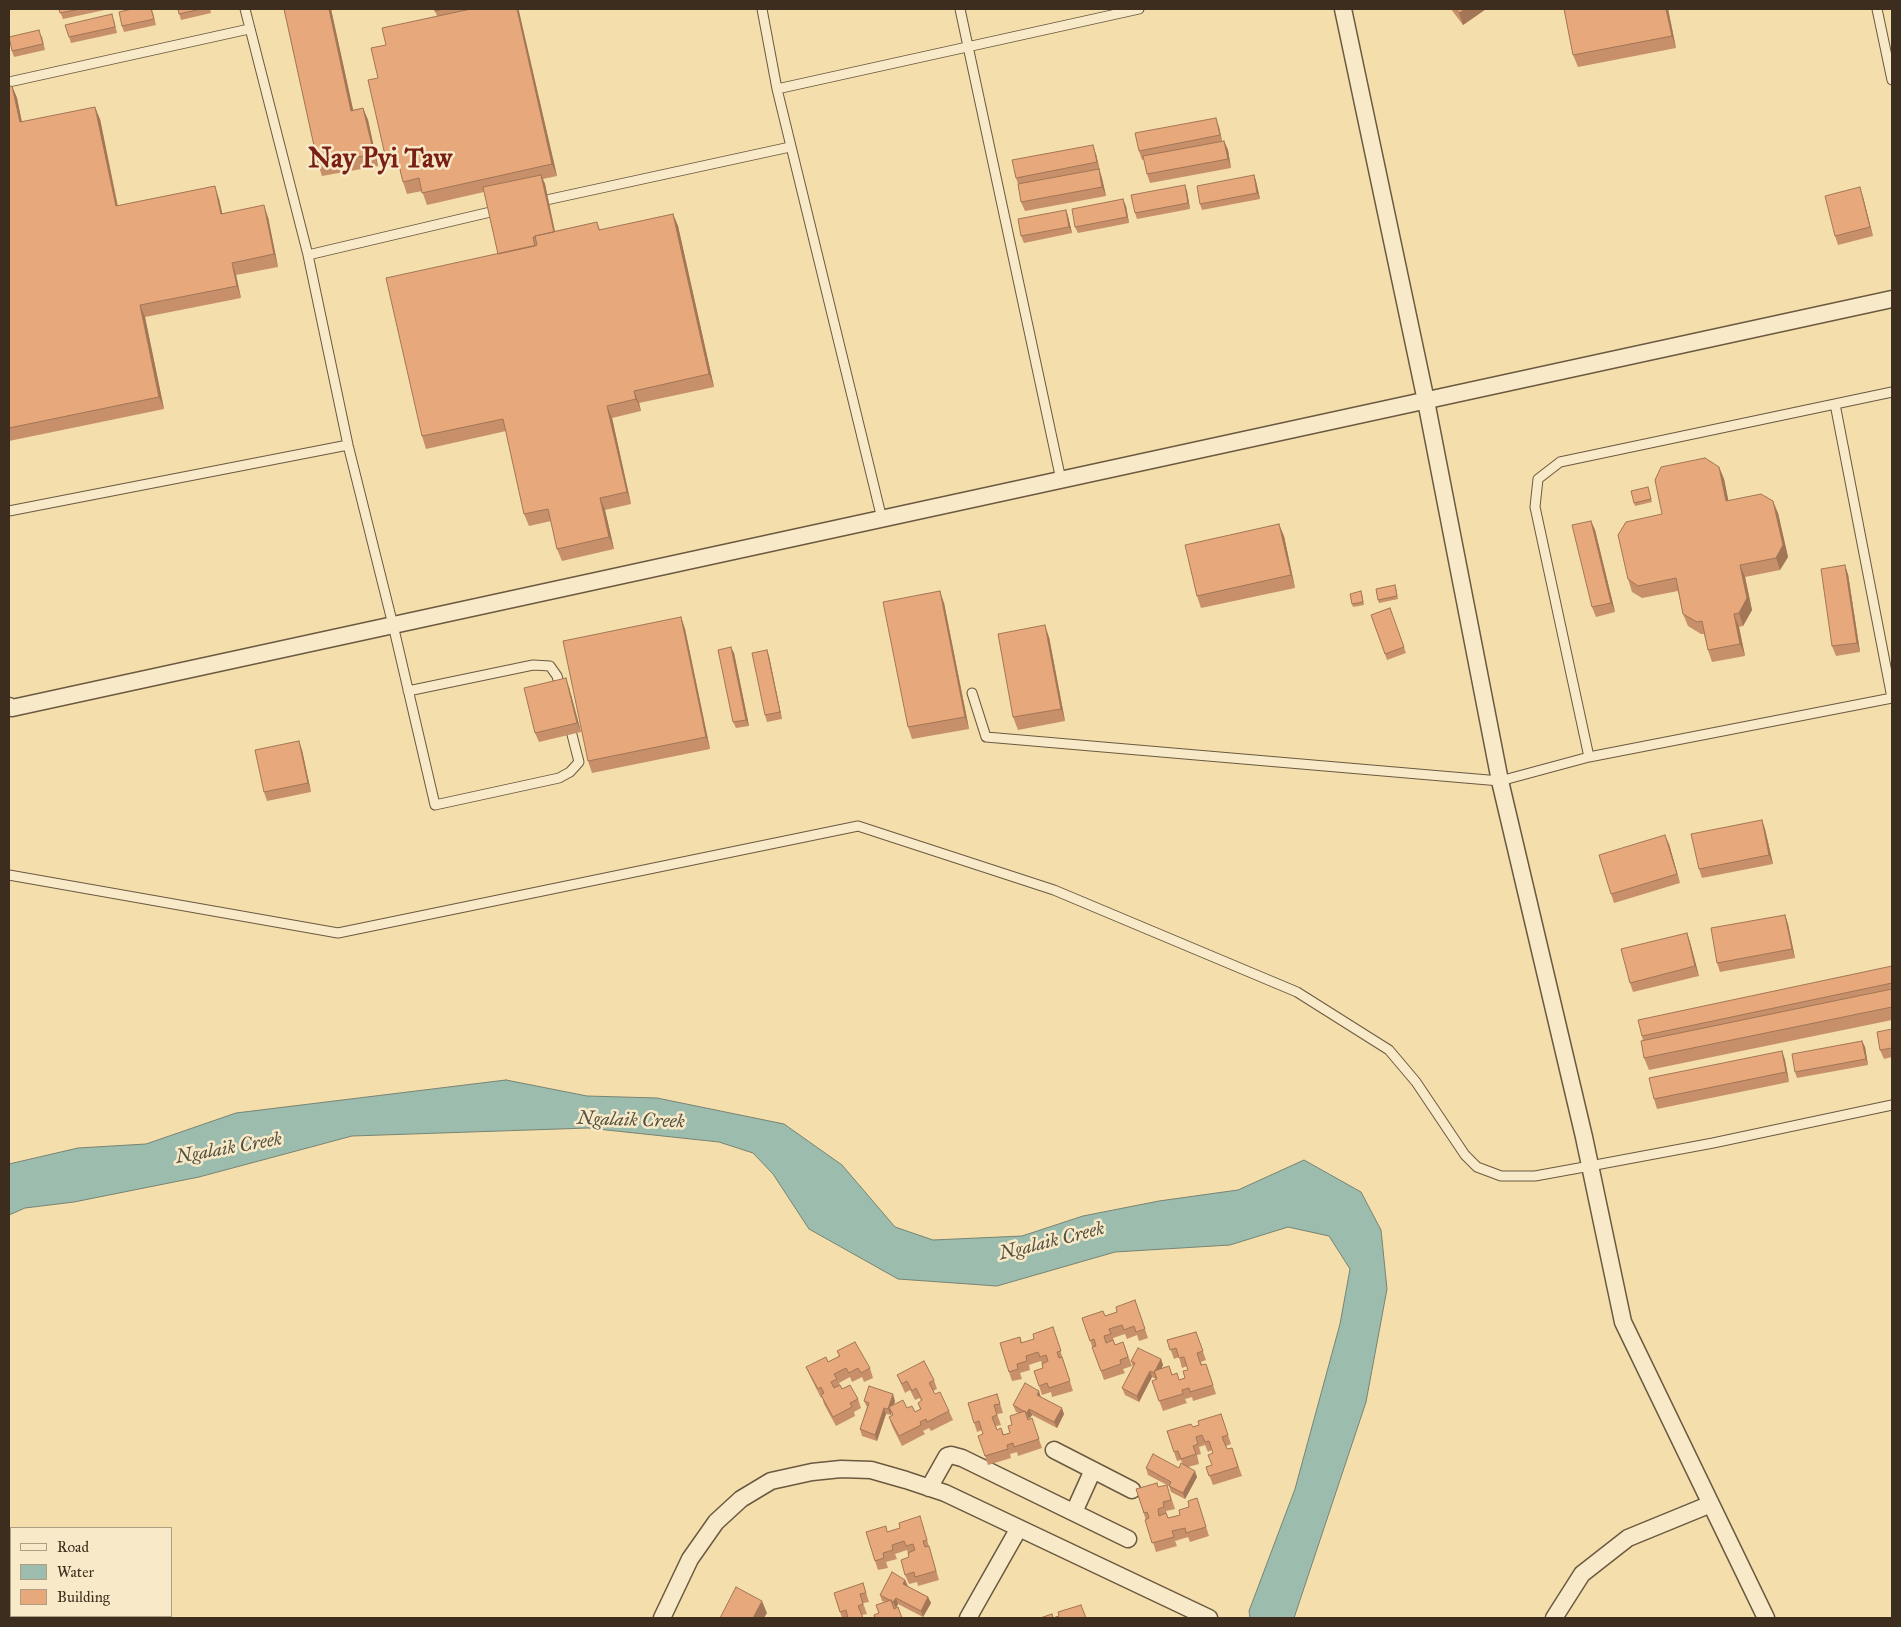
<!DOCTYPE html>
<html>
<head>
<meta charset="utf-8">
<style>
  body { margin:0 }
  #map { position:relative; width:1901px; height:1627px; overflow:hidden; background:#f4deab; font-family:"IM FELL Great Primer",serif }
  canvas { display:block }
  .frame { position:absolute; inset:0; border:10px solid #3d2d1e; pointer-events:none }
  .legend { position:absolute; left:10px; top:1527px; width:162px; height:90px; box-sizing:border-box; background:#f8eac8; border:1px solid #ad9e84; margin:0; padding:6px 9px; list-style:none; font-size:15px; color:#3d2d1e }
  .legend li { display:flex; align-items:center; gap:10px; height:25px }
  .legend b { width:25px; border:1px solid #ad9e84 }
</style>
</head>
<body>
<div id="map">
<canvas width="1901" height="1627"></canvas>
<div class="frame"></div>
<ul class="legend">
<li><b style="height:6px;background:#f8eac8"></b>Road</li>
<li><b style="height:14px;background:#9cbcad"></b>Water</li>
<li><b style="height:14px;background:#e7a87b"></b>Building</li>
</ul>
</div>
<script>
const ctx = document.querySelector('canvas').getContext('2d');
ctx.lineJoin = 'round';
function fill(path, color) { ctx.fillStyle = color; ctx.fill(path, 'evenodd'); }
const toPath = rows => new Path2D(rows.map(r => 'M' + r).join(''));
function trace(path, color, width, dash) { ctx.strokeStyle = color; ctx.lineWidth = width; ctx.lineCap = dash ? 'butt' : 'round'; ctx.setLineDash(dash || []); ctx.stroke(path); }
function label(font, color, halo, rows, align = 'center') {
  ctx.font = font + ' "IM FELL Great Primer",serif'; ctx.lineWidth = 5; ctx.setLineDash([]); ctx.textBaseline = 'middle'; ctx.strokeStyle = halo; ctx.fillStyle = color; for (const [text, x, y, turn = 0] of rows) {
    ctx.save(); ctx.translate(x, y); ctx.rotate((+turn || 0) * Math.PI / 180); ctx.textAlign = isNaN(turn) ? turn : align; if (halo) ctx.strokeText(text, 0, 0); ctx.fillText(text, 0, 0); ctx.restore();
  }
}
const water = toPath([
  [506,1080,587,1096,657,1098,784,1124,842,1165,895,1227,933,1240,1022,1236,1083,1216,1159,1201,1238,1190,1304,1160,1361,1192,1381,1230,1387,1289,1366,1402,1294,1618,1250,1618,1249,1611,1295,1489,1340,1324,1350,1269,1329,1236,1288,1227,1230,1245,1115,1252,997,1286,898,1279,809,1229,773,1174,753,1153,719,1142,588,1128,352,1136,199,1177,74,1202,25,1208,9,1215,9,1164,78,1148,146,1144,236,1113,506,1080]
]);
fill(water, '#9cbcad');
trace(water, '#768374', 1);
const service = toPath([
  [245,9,308,255,348,445,393,625,435,805,559,778,570,772,579,762,569,723],
  [762,9,777,89],
  [960,9,1061,480],
  [1877,9,1892,80],
  [9,82,249,29],
  [537,202,790,147],
  [308,255,499,210],
  [9,511,348,445],
  [882,519,777,89,1139,9],
  [408,691,533,665,550,666,557,676,561,691],
  [972,693,986,737,1500,781,1589,757,1892,698,1835,404],
  [1589,757,1535,507,1538,479,1560,462,1892,392],
  [9,875,338,933,858,826,1054,890,1297,992,1389,1050,1416,1082,1465,1155,1477,1167,1501,1176,1535,1176,1590,1166,1713,1143,1892,1105]
]);
const minor = toPath([
  [1343,9,1426,401,1500,781,1584,1137,1623,1322,1766,1618],
  [9,706,12,708,1892,299],
  [1054,1450,1093,1470],
  [929,1488,947,1456,951,1455,962,1458,1128,1539],
  [1074,1512,1093,1470,1132,1490],
  [662,1618,690,1559,716,1522,741,1499,771,1481,812,1472,841,1469,871,1470,906,1480,945,1493,1209,1618],
  [968,1618,1019,1528],
  [1554,1618,1582,1574,1628,1538,1711,1504]
]);
trace(service, '#6b5941', 11);
trace(minor, '#6b5941', 19);
trace(service, '#f8eac8', 9);
trace(minor, '#f8eac8', 16);
fill(toPath([
  [59,9,109,9,63,19],
  [132,9,152,9,156,25,124,32,122,26],
  [178,9,210,9,211,13,181,20],
  [284,9,331,9,353,110,363,108,368,120,378,166,322,176,318,164],
  [434,9,518,9,557,176,543,179,545,184,555,231,597,222,600,230,673,214,678,226,714,387,639,403,641,411,612,418,631,504,605,510,614,549,562,561,557,549,551,521,529,526,524,514,506,431,426,449,422,436,498,254,484,192,427,205,422,191,407,194,403,182,399,166,390,168,385,155,378,78,386,45,437,16],
  [1451,9,1486,9,1463,25],
  [1668,9,1676,48,1578,67,1573,55],
  [114,20,117,33,71,43,69,37],
  [42,36,45,50,14,57,12,51],
  [9,86,12,86,17,98,22,122,100,119,118,206,219,199,222,213,268,217,278,267,236,275,241,298,145,317,164,409,9,441],
  [1219,127,1222,142,1224,141,1228,150,1231,168,1150,183,1147,174,1144,159,1142,160,1139,151],
  [1096,154,1106,196,1025,211,1021,202,1018,184,1016,178],
  [1254,175,1256,181,1260,199,1202,210,1200,204],
  [1187,191,1190,209,1137,219,1135,213],
  [1863,197,1873,236,1838,245,1835,236],
  [1126,206,1129,223,1078,233,1075,227],
  [1066,210,1068,216,1072,233,1024,243,1021,236],
  [1719,467,1724,479,1728,500,1778,513,1788,557,1780,570,1745,577,1752,610,1743,626,1739,627,1745,656,1712,662,1708,650,1704,634,1701,634,1688,626,1683,614,1678,591,1642,598,1632,592,1628,579,1662,514],
  [1648,487,1652,502,1635,506,1634,503],
  [1591,521,1595,530,1615,612,1596,617,1592,607],
  [1284,536,1295,588,1201,608,1197,596],
  [1848,574,1860,652,1836,656,1832,646],
  [1396,588,1398,599,1379,603,1378,600],
  [1362,594,1364,605,1353,607,1352,604],
  [944,603,969,729,912,739,908,727],
  [1390,608,1406,653,1387,660,1371,615],
  [681,617,685,629,710,749,592,773,588,761],
  [1049,637,1065,721,1018,730,1013,717],
  [767,650,769,656,782,719,767,722,765,715],
  [734,653,749,726,736,728,733,722],
  [569,687,581,732,539,742,535,733],
  [302,750,311,792,267,801,264,792],
  [1762,820,1765,829,1773,864,1702,878,1699,869],
  [1669,844,1680,883,1614,903,1611,894],
  [1785,915,1788,924,1795,958,1720,972,1717,963],
  [1687,933,1690,942,1699,976,1633,992,1630,983],
  [1892,966,1892,1020,1649,1070,1644,1058,1643,1041,1642,1036],
  [1892,1029,1892,1057,1884,1059,1880,1050],
  [1862,1041,1865,1047,1868,1065,1797,1078,1795,1072],
  [1782,1051,1785,1060,1789,1082,1657,1109,1654,1099],
  [1135,1300,1148,1338,1139,1341,1137,1335,1127,1339,1125,1334,1113,1338,1115,1345,1123,1342,1132,1366,1123,1369,1125,1373,1104,1380,1082,1318,1105,1316,1117,1312],
  [1053,1327,1073,1391,1052,1397,1051,1392,1042,1395,1039,1386,1043,1368,1041,1361,1029,1365,1030,1370,1020,1373,1022,1379,1012,1381,1009,1372,1020,1337,1022,1343,1034,1339],
  [1196,1332,1206,1360,1201,1362,1202,1365,1206,1364,1216,1394,1193,1401,1192,1397,1185,1399,1187,1403,1163,1411,1152,1381,1157,1379,1156,1378,1156,1379,1152,1377,1139,1402,1125,1395,1122,1388,1133,1367,1131,1361,1161,1359,1163,1365,1161,1369,1169,1366,1172,1374,1179,1380,1185,1378,1188,1370,1187,1366,1182,1368,1179,1357,1174,1359,1167,1340],
  [837,1351,870,1368,873,1378,864,1382,862,1377,852,1382,850,1377,839,1383,842,1389,858,1399,861,1408,854,1412,855,1416,836,1426,824,1404,822,1397,821,1398,810,1376,806,1367,828,1362,839,1356],
  [897,1375,934,1380,937,1389,933,1391,935,1394,949,1411,953,1420,931,1431,929,1428,923,1431,925,1434,902,1446,892,1426,889,1417,892,1415,891,1413,891,1415,886,1414,877,1441,862,1436,860,1429,867,1407,864,1401,895,1401,894,1404,907,1408,915,1412,920,1409,918,1403,921,1401,920,1398,915,1400,910,1390,905,1393],
  [997,1394,1003,1413,997,1414,1001,1425,996,1426,997,1430,1001,1428,1004,1435,1010,1433,1012,1425,1019,1413,1016,1412,1013,1405,1041,1397,1064,1414,1057,1428,1032,1415,1029,1419,1027,1418,1035,1428,1042,1448,1018,1456,1017,1452,1010,1454,1011,1458,988,1465,985,1456,983,1434,982,1430,977,1432,968,1403],
  [1221,1414,1231,1444,1226,1446,1227,1449,1232,1448,1242,1476,1213,1485,1206,1467,1212,1465,1213,1453,1212,1450,1208,1452,1205,1445,1199,1447,1201,1454,1197,1455,1199,1464,1188,1467,1197,1477,1185,1499,1171,1492,1169,1486,1148,1475,1146,1468,1179,1468,1183,1465,1181,1460,1177,1461,1167,1431,1193,1427,1199,1425],
  [1158,1487,1170,1494,1175,1509,1166,1511,1168,1518,1180,1515,1197,1498,1209,1536,1190,1542,1188,1537,1175,1541,1177,1546,1156,1552,1136,1489],
  [923,1526,939,1580,918,1586,917,1582,909,1584,905,1575,909,1557,907,1550,895,1554,897,1559,886,1562,888,1568,878,1570,875,1561,888,1532],
  [892,1572,905,1580,907,1586,928,1597,931,1603,923,1617,898,1604,896,1608,898,1607,902,1618,875,1618,874,1615,879,1613,876,1605,885,1602,882,1601,880,1595],
  [863,1583,869,1602,863,1603,867,1614,862,1615,863,1618,842,1618,834,1593]
]), '#c7906a');
fill(toPath([
  [329,9,331,9,356,123,351,111],
  [517,9,518,9,519,11,557,176,552,164],
  [1465,9,1486,9,1463,25,1459,13],
  [1666,9,1668,9,1676,48,1672,36],
  [12,86,17,98,24,134,20,122],
  [95,107,100,119,120,219,116,206],
  [363,108,368,120,378,166,374,154],
  [1216,118,1219,127,1223,145,1220,135],
  [1224,141,1228,150,1231,168,1228,159],
  [1093,145,1096,154,1100,172,1097,162],
  [1099,169,1102,178,1106,196,1102,187],
  [541,175,545,184,557,242,554,233],
  [1254,175,1256,181,1260,199,1257,193],
  [1185,185,1187,191,1190,209,1188,203],
  [215,186,219,199,225,226,221,214],
  [1860,187,1863,197,1873,236,1870,227],
  [1123,199,1126,206,1129,223,1127,217],
  [264,205,268,217,278,267,274,254],
  [1066,210,1068,216,1072,233,1069,227],
  [673,214,678,226,714,387,709,374],
  [232,263,236,275,241,298,237,286],
  [140,305,145,317,164,409,159,397],
  [634,391,639,403,641,411,636,399],
  [607,406,612,418,631,504,627,492],
  [1719,467,1724,479,1731,513,1726,501],
  [600,498,605,510,614,549,609,537],
  [1773,501,1778,513,1788,557,1780,570,1776,558],
  [1591,521,1595,530,1615,612,1611,603],
  [1279,524,1284,536,1295,588,1291,575],
  [1740,565,1745,577,1752,610,1743,626,1739,613],
  [1845,565,1848,574,1860,652,1857,643],
  [940,591,944,603,969,729,965,717],
  [1734,614,1739,627,1745,656,1740,644],
  [681,617,685,629,710,749,706,737],
  [1045,625,1049,637,1065,721,1061,709],
  [731,647,734,653,749,726,746,720],
  [767,650,769,656,782,719,780,712],
  [566,678,569,687,581,732,577,723],
  [299,741,302,750,311,792,308,783],
  [1762,820,1765,829,1773,864,1769,855],
  [1665,835,1669,844,1680,883,1677,874],
  [1785,915,1788,924,1795,958,1792,949],
  [1687,933,1690,942,1699,976,1695,966],
  [1862,1041,1865,1047,1868,1065,1866,1059],
  [1782,1051,1785,1060,1789,1082,1786,1072],
  [1161,1359,1163,1365,1156,1379,1154,1373],
  [1150,1371,1152,1377,1139,1402,1137,1396],
  [1039,1391,1041,1397,1037,1395],
  [893,1394,895,1401,892,1412,889,1407],
  [889,1407,891,1413,891,1415,888,1409],
  [884,1408,886,1414,877,1441,875,1435],
  [1062,1408,1064,1414,1057,1428,1054,1422],
  [1029,1409,1032,1415,1029,1419,1027,1413],
  [1195,1471,1197,1477,1185,1499,1183,1493],
  [905,1580,908,1586,903,1584],
  [928,1597,931,1603,923,1617,921,1611],
  [896,1598,898,1604,896,1608,893,1602],
  [762,1601,767,1613,764,1618,753,1618]
]), '#a27656');
const building = toPath([
  [59,9,80,9,60,13,59,9],
  [132,9,151,9,154,19,122,26,119,12,132,9],
  [178,9,201,9,179,14,178,9],
  [284,9,329,9,351,111,363,108,374,154,318,164,284,9],
  [434,9,444,9,435,11,434,9],
  [471,9,517,9,552,164,422,193,419,178,403,182,396,153,385,155,368,80,378,78,371,48,386,45,382,28,471,9],
  [1456,9,1465,9,1459,13,1456,9],
  [1564,9,1666,9,1672,36,1573,55,1564,9],
  [112,14,115,27,69,37,65,25,112,14],
  [39,30,43,44,12,51,9,37,39,30],
  [9,86,12,86,20,122,95,107,116,206,215,186,221,214,264,205,274,254,232,263,237,286,140,305,159,397,9,428,9,86],
  [1216,118,1220,135,1139,151,1135,133,1216,118],
  [1224,141,1228,159,1147,174,1143,156,1224,141],
  [1093,145,1097,162,1016,178,1012,160,1093,145],
  [1099,169,1102,187,1021,202,1018,184,1099,169],
  [541,175,554,232,535,236,535,237,533,237,535,246,498,254,483,187,541,175],
  [1254,175,1257,193,1200,204,1197,186,1254,175],
  [1185,185,1188,203,1135,213,1131,195,1185,185],
  [1860,187,1870,227,1835,236,1825,196,1860,187],
  [1123,199,1127,217,1075,227,1072,209,1123,199],
  [1066,210,1069,227,1021,236,1018,219,1066,210],
  [673,214,709,374,634,391,636,399,607,406,627,492,600,498,609,537,557,549,548,509,524,514,503,419,422,436,386,278,537,245,535,236,597,222,599,230,673,214],
  [1705,458,1719,467,1726,501,1761,494,1773,501,1783,545,1776,558,1740,565,1747,598,1739,613,1734,614,1740,644,1708,650,1702,621,1697,622,1683,614,1676,578,1638,586,1628,579,1618,535,1626,522,1662,514,1655,480,1661,467,1705,458],
  [1648,487,1651,499,1634,503,1631,491,1648,487],
  [1591,521,1611,603,1592,607,1572,525,1591,521],
  [1279,524,1291,575,1197,596,1185,545,1279,524],
  [1845,565,1857,643,1832,646,1821,569,1845,565],
  [1395,585,1397,596,1378,600,1376,589,1395,585],
  [940,591,965,717,908,727,883,602,940,591],
  [1361,591,1363,602,1352,604,1350,594,1361,591],
  [1390,608,1404,647,1385,654,1371,615,1390,608],
  [681,617,706,737,588,761,563,641,681,617],
  [1045,625,1061,709,1013,717,998,634,1045,625],
  [731,647,746,720,733,722,718,650,731,647],
  [767,650,780,712,765,715,752,653,767,650],
  [566,678,577,723,535,733,524,688,566,678],
  [299,741,308,783,264,792,255,750,299,741],
  [1762,820,1769,855,1699,869,1691,834,1762,820],
  [1665,835,1677,874,1611,894,1599,855,1665,835],
  [1785,915,1792,949,1717,963,1711,928,1785,915],
  [1687,933,1695,966,1630,983,1621,949,1687,933],
  [1892,966,1892,983,1642,1036,1638,1020,1892,966],
  [1892,989,1892,1007,1644,1058,1641,1041,1892,989],
  [1892,1029,1892,1048,1880,1050,1877,1032,1892,1029],
  [1862,1041,1866,1059,1795,1072,1792,1054,1862,1041],
  [1782,1051,1786,1072,1654,1099,1649,1078,1782,1051],
  [1135,1300,1145,1329,1136,1332,1134,1326,1124,1330,1122,1325,1109,1329,1111,1334,1104,1336,1106,1343,1113,1340,1115,1345,1123,1342,1128,1357,1120,1360,1121,1364,1101,1371,1092,1347,1096,1346,1094,1339,1090,1341,1082,1318,1103,1311,1105,1316,1117,1312,1116,1307,1135,1300],
  [1053,1327,1061,1351,1057,1352,1059,1358,1062,1357,1070,1381,1049,1388,1047,1383,1039,1386,1034,1371,1043,1368,1042,1364,1048,1361,1046,1355,1040,1357,1038,1352,1026,1356,1027,1361,1017,1364,1018,1369,1009,1372,1000,1343,1020,1337,1021,1343,1034,1339,1033,1334,1053,1327],
  [1196,1332,1203,1351,1197,1353,1201,1365,1206,1364,1213,1385,1190,1392,1189,1388,1182,1390,1183,1394,1159,1401,1152,1381,1157,1379,1154,1371,1169,1366,1172,1375,1177,1373,1179,1380,1185,1378,1183,1371,1188,1370,1184,1357,1179,1358,1176,1348,1170,1350,1167,1340,1196,1332],
  [855,1342,870,1368,861,1373,858,1368,849,1373,846,1368,834,1374,837,1379,831,1382,834,1388,840,1385,842,1389,850,1385,858,1399,850,1403,852,1407,833,1417,821,1395,824,1393,821,1387,818,1389,806,1367,826,1357,828,1362,840,1356,837,1351,855,1342],
  [1138,1348,1161,1359,1154,1373,1150,1371,1137,1396,1122,1388,1135,1363,1131,1361,1138,1348],
  [924,1361,934,1380,929,1383,935,1394,940,1392,949,1411,927,1422,926,1419,920,1422,921,1425,899,1436,889,1417,893,1415,889,1407,903,1400,907,1408,912,1406,915,1412,921,1409,918,1403,922,1400,916,1388,912,1391,907,1381,902,1384,897,1375,924,1361],
  [1025,1383,1039,1391,1037,1395,1062,1408,1054,1422,1029,1409,1027,1413,1013,1405,1025,1383],
  [869,1386,893,1394,888,1409,884,1408,875,1435,860,1429,869,1403,864,1401,869,1386],
  [997,1394,1000,1404,994,1405,997,1415,992,1417,997,1430,1001,1428,1003,1435,1010,1433,1008,1426,1012,1425,1010,1416,1025,1411,1028,1420,1032,1418,1039,1439,1014,1447,1013,1443,1007,1445,1008,1449,985,1456,978,1436,983,1434,979,1421,974,1423,968,1403,997,1394],
  [1221,1414,1228,1435,1222,1437,1227,1449,1232,1448,1238,1467,1209,1476,1206,1467,1212,1465,1208,1455,1213,1453,1209,1441,1205,1442,1202,1435,1196,1437,1198,1444,1193,1446,1196,1454,1181,1459,1178,1451,1174,1452,1167,1431,1191,1424,1193,1427,1199,1425,1198,1421,1221,1414],
  [1153,1454,1179,1468,1181,1463,1195,1471,1183,1493,1169,1486,1171,1482,1146,1468,1153,1454],
  [1157,1483,1158,1487,1167,1485,1171,1500,1163,1502,1164,1507,1158,1509,1159,1516,1166,1513,1168,1518,1180,1515,1179,1510,1189,1507,1188,1501,1197,1498,1206,1527,1186,1533,1185,1528,1172,1531,1174,1537,1152,1543,1145,1520,1149,1518,1147,1512,1144,1513,1136,1489,1157,1483],
  [920,1516,927,1540,923,1541,925,1547,929,1546,936,1571,915,1577,914,1572,905,1575,901,1560,909,1557,908,1553,915,1550,913,1544,906,1546,904,1541,892,1545,893,1550,883,1553,884,1558,875,1561,866,1532,886,1526,887,1532,900,1528,899,1523,920,1516],
  [892,1572,905,1580,903,1584,928,1597,921,1611,896,1598,893,1602,880,1595,892,1572],
  [863,1583,866,1593,860,1594,863,1604,858,1606,863,1618,848,1618,846,1610,840,1612,834,1593,863,1583],
  [736,1587,762,1601,753,1618,720,1618,736,1587],
  [891,1600,894,1609,898,1607,902,1618,875,1618,874,1615,879,1613,876,1605,891,1600],
  [1081,1605,1086,1618,1053,1618,1059,1616,1058,1612,1081,1605],
  [1052,1614,1053,1618,1040,1618,1052,1614]
]);
fill(building, '#e7a87b');
trace(building, '#a27656', 1);
label('italic 19px', '#555142', '#f8eac8', [
  ["Ngalaik Creek",631,1121,2],
  ["Ngalaik Creek",229,1149,-10],
  ["Ngalaik Creek",1052,1242,-14]
]);
label('bold 28px', '#7a1f14', '#f8eac8', [
  ["Nay Pyi Taw",380,160]
]);
</script>
</body>
</html>
